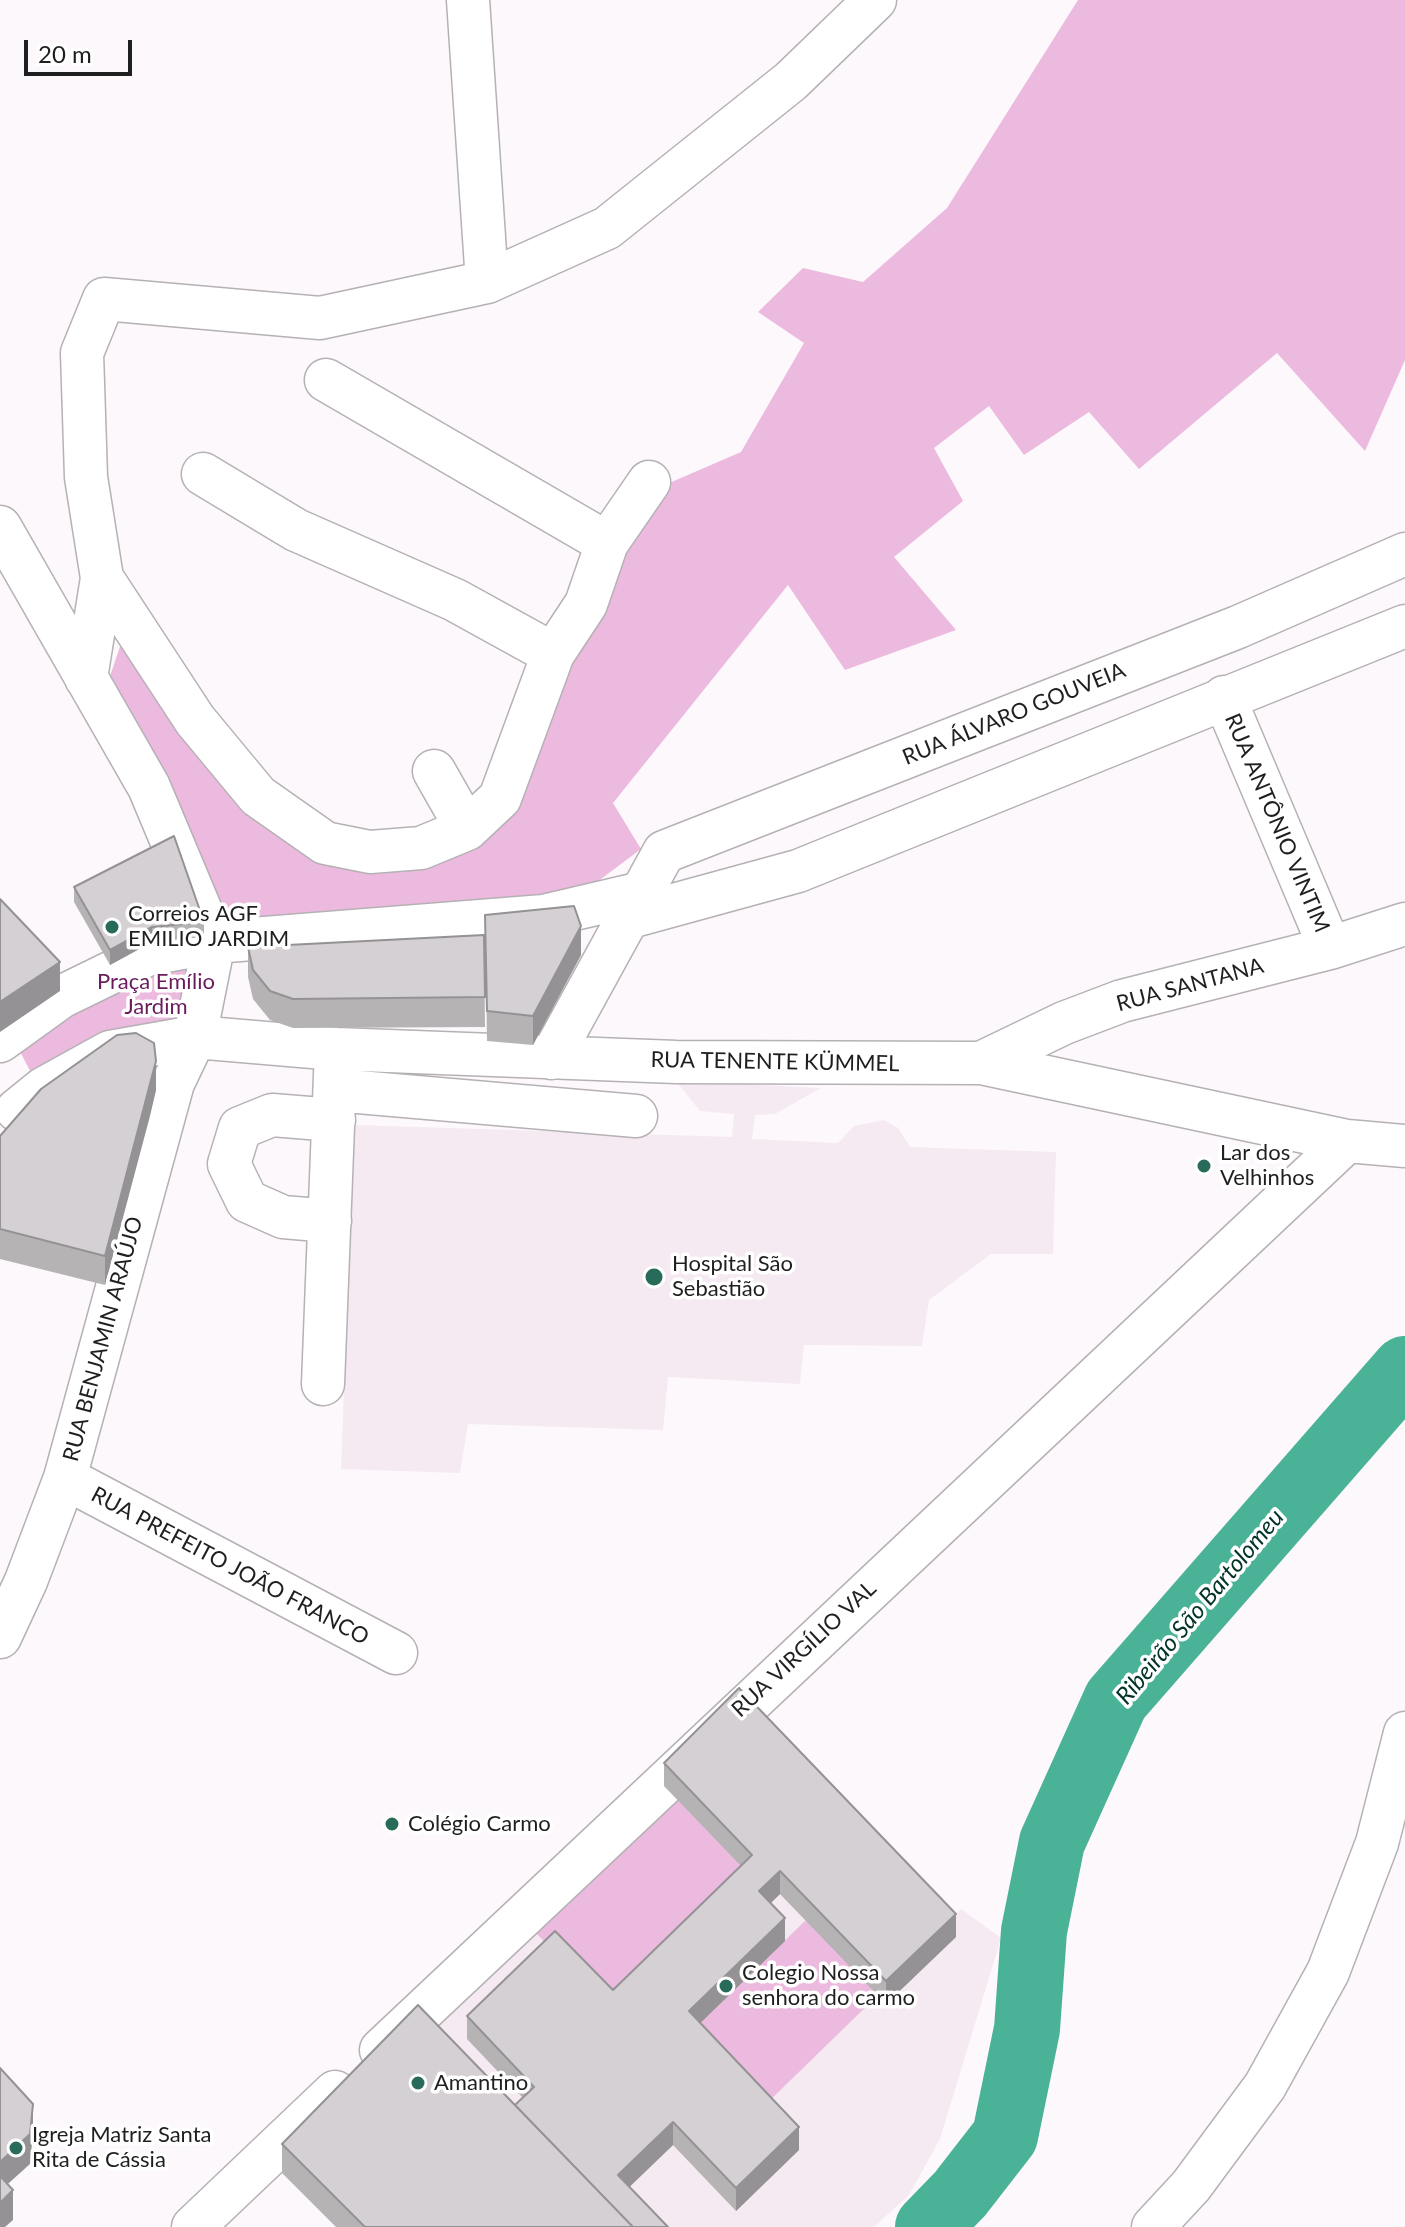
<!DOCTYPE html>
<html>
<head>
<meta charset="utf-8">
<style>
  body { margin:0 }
  #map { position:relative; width:1405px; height:2227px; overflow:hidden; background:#fdf8fc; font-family:Lato,sans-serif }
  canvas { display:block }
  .scale { position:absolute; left:24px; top:40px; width:108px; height:36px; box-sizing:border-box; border:4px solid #201f20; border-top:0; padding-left:10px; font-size:24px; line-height:28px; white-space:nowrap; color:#201f20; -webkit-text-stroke:6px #fff; paint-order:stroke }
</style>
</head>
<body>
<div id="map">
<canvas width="1405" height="2227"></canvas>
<div class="scale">20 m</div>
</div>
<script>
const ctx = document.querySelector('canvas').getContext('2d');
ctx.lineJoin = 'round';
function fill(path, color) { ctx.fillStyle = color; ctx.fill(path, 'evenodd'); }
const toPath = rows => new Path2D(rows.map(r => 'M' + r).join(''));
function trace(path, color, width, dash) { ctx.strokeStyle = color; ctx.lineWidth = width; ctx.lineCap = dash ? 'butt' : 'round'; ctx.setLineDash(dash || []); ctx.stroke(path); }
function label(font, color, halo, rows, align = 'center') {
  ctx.font = font + ' Lato,sans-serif'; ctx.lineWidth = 7; ctx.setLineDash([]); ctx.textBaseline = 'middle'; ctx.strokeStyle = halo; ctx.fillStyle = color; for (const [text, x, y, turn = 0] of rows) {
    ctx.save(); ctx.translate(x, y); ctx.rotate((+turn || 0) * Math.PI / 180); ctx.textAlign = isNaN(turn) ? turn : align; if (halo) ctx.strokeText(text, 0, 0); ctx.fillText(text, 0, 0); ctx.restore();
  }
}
fill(toPath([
  [676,1081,821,1088,775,1114,755,1115,752,1139,838,1143,854,1126,884,1120,898,1128,910,1147,1056,1152,1053,1254,991,1254,929,1300,922,1346,804,1345,800,1384,668,1377,663,1430,468,1424,460,1473,341,1469,354,1125,732,1137,734,1114,700,1111],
  [739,1711,945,1925,961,1909,1001,1938,940,2139,909,2195,874,2227,604,2227,418,2034]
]), '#f5eaf2');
fill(toPath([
  [1078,0,1405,0,1405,360,1365,451,1277,353,1139,469,1089,412,1024,455,989,406,934,448,963,501,894,557,956,630,845,670,788,585,613,803,641,849,585,891,223,933,110,676,126,629,322,851,469,839,560,662,660,487,741,452,804,343,758,312,803,268,863,282,947,208],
  [205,949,185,1023,38,1086,14,1040],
  [675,1797,752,1877,613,2013,536,1933],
  [806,1920,878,1995,761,2109,689,2034]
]), '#ecbadf');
trace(toPath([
  [928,2227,960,2194,1005,2136,1027,2029,1034,1931,1052,1842,1116,1700,1405,1369]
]), '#49b297', 66);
const minor = toPath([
  [468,0,487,282],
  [326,380,607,543],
  [203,474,296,530,455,600,553,654],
  [0,527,149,787,214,942],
  [102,578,195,720,258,796,325,843,370,852,421,848,467,829,500,798,553,654,586,604,607,543,649,482],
  [86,678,102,578,86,477,82,353,104,299,320,318,487,282,607,228,791,81,875,0],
  [1224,697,1330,948],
  [434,771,467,829],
  [630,917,798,871,1405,626],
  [0,1041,61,997,149,954,214,942,544,916,642,893],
  [551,1058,664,852,1238,627,1405,554],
  [981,1063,1064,1023,1122,1001,1330,948,1405,924],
  [335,1090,636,1116],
  [17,1110,43,1089,110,1052,195,1037,336,1049,676,1062,981,1063,1347,1141,1405,1146],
  [330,1221,283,1217,247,1201,229,1164,240,1128,272,1115,334,1120],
  [323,1384,336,1049],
  [65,1478,396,1653],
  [0,1637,26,1581,65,1478,173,1083,195,1037,214,942],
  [381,2050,1347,1141],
  [193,2227,335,2092],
  [1153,2227,1191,2186,1265,2086,1328,1972,1377,1843,1405,1733]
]);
trace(minor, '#b5b1b4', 45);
trace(minor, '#fff', 42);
fill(toPath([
  [74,887,204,922,204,937,152,942,110,965,74,902],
  [485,915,581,955,533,1045,487,1041],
  [484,935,485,1027,293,1028,270,1020,253,999,248,977,248,947],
  [156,1090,105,1285,0,1259,0,1136],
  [664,1763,956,1937,886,2004,780,1894,771,1903,785,1941,700,2023,799,2150,736,2211,673,2145,629,2187,668,2227,336,2227,282,2173,282,2144,515,2105,523,2098,467,2039,467,2016,613,1990,741,1866,664,1786]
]), '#b6b3b5');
fill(toPath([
  [581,926,581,955,533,1045,533,1016],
  [152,927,152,942,110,965,110,950],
  [60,962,60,991,0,1032,0,1002],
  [156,1061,156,1090,150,1116,105,1285,105,1256],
  [780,1871,780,1894,759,1914,759,1891],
  [956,1914,956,1937,886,2004,886,1981],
  [785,1918,785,1941,689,2034,689,2011],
  [33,2104,33,2133,30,2164,0,2191,0,2162],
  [673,2122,673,2145,618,2198,618,2175],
  [799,2127,799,2150,736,2211,736,2188],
  [13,2190,13,2220,5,2227,0,2227,0,2203]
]), '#949294');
const building = toPath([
  [174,836,204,922,152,927,110,950,74,887,174,836],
  [0,899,60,962,0,1002,0,899],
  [574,906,581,926,533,1016,487,1011,485,915,574,906],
  [484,935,485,997,293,999,270,991,253,970,248,947,484,935],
  [136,1033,154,1043,156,1061,105,1256,0,1229,0,1136,41,1089,117,1035,136,1033],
  [739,1688,956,1914,886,1981,780,1871,759,1891,785,1918,689,2011,799,2127,736,2188,673,2122,618,2175,668,2227,633,2227,515,2105,534,2087,467,2016,555,1931,613,1990,752,1855,664,1763,739,1688],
  [418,2005,633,2227,365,2227,282,2144,418,2005],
  [0,2068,33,2104,30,2134,0,2162,0,2068],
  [0,2176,13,2190,0,2203,0,2176]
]);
fill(building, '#d4d0d3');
trace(building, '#949294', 2);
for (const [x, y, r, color] of [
  [112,927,8,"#296b5a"],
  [1204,1166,8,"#296b5a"],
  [654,1277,10,"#296b5a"],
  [392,1824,8,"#296b5a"],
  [726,1986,8,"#296b5a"],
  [418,2083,8,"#296b5a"],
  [16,2148,8,"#296b5a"]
]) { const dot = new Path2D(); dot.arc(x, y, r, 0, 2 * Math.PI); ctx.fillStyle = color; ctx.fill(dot); trace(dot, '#fff', 3); }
label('22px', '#201f20', '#fff', [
  ["RUA ÁLVARO GOUVEIA",1014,714,-22],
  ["RUA ANTÔNIO VINTIM",1277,823,67],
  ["RUA SANTANA",1190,985,-15],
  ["RUA TENENTE KÜMMEL",775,1062,1],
  ["RUA BENJAMIN ARAÚJO",103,1339,-75],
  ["RUA PREFEITO JOÃO FRANCO",230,1566,28],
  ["RUA VIRGÍLIO VAL",804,1649,-43]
]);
label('22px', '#201f20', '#fff', [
  ["Correios AGF",128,914],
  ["EMILIO JARDIM",128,939],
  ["Lar dos",1220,1153],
  ["Velhinhos",1220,1178],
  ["Hospital São",672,1264],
  ["Sebastião",672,1289],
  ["Colégio Carmo",408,1824],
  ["Colegio Nossa",742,1973],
  ["senhora do carmo",742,1998],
  ["Amantino",434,2083],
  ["Igreja Matriz Santa",32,2135],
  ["Rita de Cássia",32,2160]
], 'left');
label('22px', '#691b5c', '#fff', [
  ["Praça Emílio",156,982],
  ["Jardim",156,1007]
]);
label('italic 24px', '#013328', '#fff', [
  ["Ribeirão São Bartolomeu",1200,1607,-50]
]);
</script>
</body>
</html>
